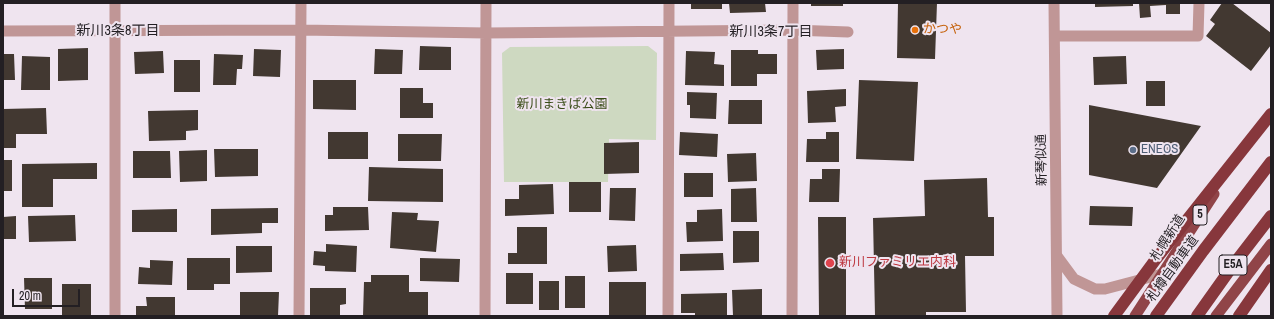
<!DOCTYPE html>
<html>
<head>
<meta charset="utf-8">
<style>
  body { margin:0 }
  #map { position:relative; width:1274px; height:319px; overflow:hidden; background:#efe4ef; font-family:"Archivo Narrow",sans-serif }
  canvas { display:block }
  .frame { position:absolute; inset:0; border:4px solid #231f23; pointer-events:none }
  .scale { position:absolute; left:12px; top:289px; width:68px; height:18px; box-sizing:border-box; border:2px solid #231f23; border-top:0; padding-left:5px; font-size:12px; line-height:14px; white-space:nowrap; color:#231f23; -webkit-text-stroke:3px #efe4ef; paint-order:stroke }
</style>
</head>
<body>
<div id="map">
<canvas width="1274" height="319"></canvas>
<div class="frame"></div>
<div class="scale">20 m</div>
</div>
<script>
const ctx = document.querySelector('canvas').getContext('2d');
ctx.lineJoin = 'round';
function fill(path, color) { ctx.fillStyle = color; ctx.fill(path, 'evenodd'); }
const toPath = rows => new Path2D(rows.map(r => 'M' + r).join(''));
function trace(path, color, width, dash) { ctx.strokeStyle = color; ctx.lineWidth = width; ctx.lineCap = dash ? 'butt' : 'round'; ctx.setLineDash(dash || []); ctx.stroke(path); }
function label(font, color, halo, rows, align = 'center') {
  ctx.font = font + ' "Archivo Narrow","Noto Sans JP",sans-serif'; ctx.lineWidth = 4; ctx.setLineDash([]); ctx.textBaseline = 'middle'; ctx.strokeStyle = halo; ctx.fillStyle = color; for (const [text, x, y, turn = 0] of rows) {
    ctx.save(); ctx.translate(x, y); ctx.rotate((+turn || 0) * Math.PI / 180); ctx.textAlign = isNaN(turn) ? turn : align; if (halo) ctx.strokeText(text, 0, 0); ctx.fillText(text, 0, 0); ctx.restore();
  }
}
fill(toPath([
  [648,46,657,53,656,140,609,139,608,182,504,182,502,53,510,47]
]), '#ced9c1');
fill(toPath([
  [691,3,722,3,722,9,691,9],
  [729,3,765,3,766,12,730,13],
  [811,3,843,3,843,6,811,6],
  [898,3,937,3,935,59,897,58],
  [1095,3,1133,3,1133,6,1095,7],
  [1139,3,1180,3,1180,14,1166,14,1166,5,1150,6,1151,17,1140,18],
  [1222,3,1232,3,1271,33,1271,45,1251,71,1206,36,1215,24,1210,20],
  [420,46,451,47,451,70,419,70],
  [88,48,88,80,58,81,58,49],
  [254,49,281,50,280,77,253,76],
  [375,49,403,50,402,74,374,74],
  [844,49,844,69,817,70,816,50],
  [731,50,758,50,758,54,777,54,777,74,757,74,757,86,731,86],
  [163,51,164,73,135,74,134,52],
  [686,51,715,52,714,64,724,65,724,86,685,85],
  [3,54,14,54,15,80,3,80],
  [214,54,243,55,242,69,237,69,236,85,213,85],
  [22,56,50,57,50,90,21,90],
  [1126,56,1127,84,1094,85,1093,57],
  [174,60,200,60,200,92,174,92],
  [313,80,356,80,356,110,313,109],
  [859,80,918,82,914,161,856,159],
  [1146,81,1165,81,1165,106,1146,106],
  [400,88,423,88,423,103,433,103,433,118,400,118],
  [846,89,846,106,835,107,836,122,808,123,807,91],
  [687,92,717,93,716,119,690,118,690,105,687,105],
  [729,100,762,100,762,124,728,124],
  [1089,105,1201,126,1157,188,1089,175],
  [46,108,47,134,16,134,16,148,3,148,3,109],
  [198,110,198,130,186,131,186,140,149,141,148,111],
  [328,132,368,132,368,159,328,159],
  [680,132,718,134,717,157,679,155],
  [826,132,839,132,839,162,806,162,807,139,826,139],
  [398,134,442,134,441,161,398,161],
  [639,142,639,173,604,174,604,143],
  [214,149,258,149,258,176,215,177],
  [207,150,207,181,180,182,179,151],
  [133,151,170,151,171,178,133,178],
  [756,153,757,181,728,182,727,154],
  [3,160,12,160,12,191,3,191],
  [97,163,97,179,53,179,53,207,22,207,22,164],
  [369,167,443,169,443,202,368,201],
  [822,169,840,169,839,202,809,202,810,179,822,179],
  [684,173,713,173,713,197,684,197],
  [987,178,988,217,994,217,994,256,965,256,966,312,926,312,926,316,875,316,873,218,925,216,924,180],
  [569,182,601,182,601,212,569,212],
  [553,184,554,214,505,216,505,199,519,199,519,185],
  [610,188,636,188,635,221,609,220],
  [756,188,757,222,731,222,731,189],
  [1090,206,1133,207,1132,226,1089,225],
  [333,207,368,207,369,230,325,231,325,215,333,215],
  [278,208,278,223,262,223,262,233,211,235,211,209],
  [177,209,177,232,132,232,132,210],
  [722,209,723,241,687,242,686,222,697,222,697,210],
  [392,212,418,213,417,220,439,221,436,252,390,248],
  [75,215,76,241,29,242,28,216],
  [16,216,16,239,3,239,3,217],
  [818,217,846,217,846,316,819,316],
  [517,227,547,227,547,264,508,264,508,253,517,253],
  [733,231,759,231,759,262,733,263],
  [326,244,357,246,356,272,325,271,325,266,313,265,314,251,326,252],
  [636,245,637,271,608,272,607,246],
  [236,246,272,246,272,272,236,273],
  [723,253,724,270,680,271,680,254],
  [187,258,230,258,230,284,214,284,214,290,187,290],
  [420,258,460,259,459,282,420,281],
  [150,260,173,261,172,285,138,284,139,267,150,268],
  [506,273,533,273,533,304,506,304],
  [371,275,409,275,409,292,428,292,428,316,363,316,364,282,371,282],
  [565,276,585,276,585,308,565,308],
  [24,278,52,278,52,309,25,309],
  [539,281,559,281,559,310,539,310],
  [609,282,646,282,646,316,609,316],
  [62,284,91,284,91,316,62,316],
  [310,288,346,288,346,304,340,305,340,316,310,316],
  [762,289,762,316,733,316,732,290],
  [240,292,279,292,278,316,240,316],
  [727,293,727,316,695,316,695,313,681,313,681,294],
  [146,297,175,297,175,316,136,316,136,306,147,306]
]), '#423831');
trace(toPath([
  [3,31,301,30,486,33,793,30,848,32],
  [1055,36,1198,36,1199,3],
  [1057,256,1074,279,1095,289,1105,289,1162,274],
  [115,316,115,3],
  [299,316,301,3],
  [485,316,486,3],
  [668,316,669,3],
  [792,316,793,3]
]), '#c09696', 11);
trace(toPath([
  [1054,3,1057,316]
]), '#c09696', 11);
trace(toPath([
  [1135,316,1214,194],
  [1216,316,1271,244]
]), '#904448', 11);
trace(toPath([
  [1156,316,1203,251,1271,162],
  [1197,316,1234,264,1271,216],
  [1239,316,1271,270]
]), '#87373c', 12);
trace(toPath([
  [1114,316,1156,259,1271,114]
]), '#87373c', 12);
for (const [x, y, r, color] of [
  [915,30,4,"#e8710a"],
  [1133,150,4,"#5c6f8a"],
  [830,263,5,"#e0444e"]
]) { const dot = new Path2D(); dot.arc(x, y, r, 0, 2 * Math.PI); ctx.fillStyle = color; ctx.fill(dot); trace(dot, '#efe4ef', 1.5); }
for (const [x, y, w] of [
  [1200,215,14],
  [1233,265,28]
]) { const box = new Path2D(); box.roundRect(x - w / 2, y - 10, w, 20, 3); ctx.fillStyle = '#efe4ef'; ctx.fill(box); trace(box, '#231f23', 1); }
label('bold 12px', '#231f23', null, [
  ["5",1200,215],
  ["E5A",1233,265]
]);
label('13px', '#c56008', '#efe4ef', [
  ["かつや",923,30]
], 'left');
label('13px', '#394c17', '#efe4ef', [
  ["新川まきば公園",562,105]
]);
label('13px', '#4e5e75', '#efe4ef', [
  ["ENEOS",1141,150]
], 'left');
label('13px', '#231f23', '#efe4ef', [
  ["新琴似通",1042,160,-91],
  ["札幌新道",1168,238,-57],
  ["札樽自動車道",1173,269,-54]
]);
label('13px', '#be3a42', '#efe4ef', [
  ["新川ファミリエ内科",839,263]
], 'left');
label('14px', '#231f23', '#efe4ef', [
  ["新川3条8丁目",118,31],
  ["新川3条7丁目",771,32]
]);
</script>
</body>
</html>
